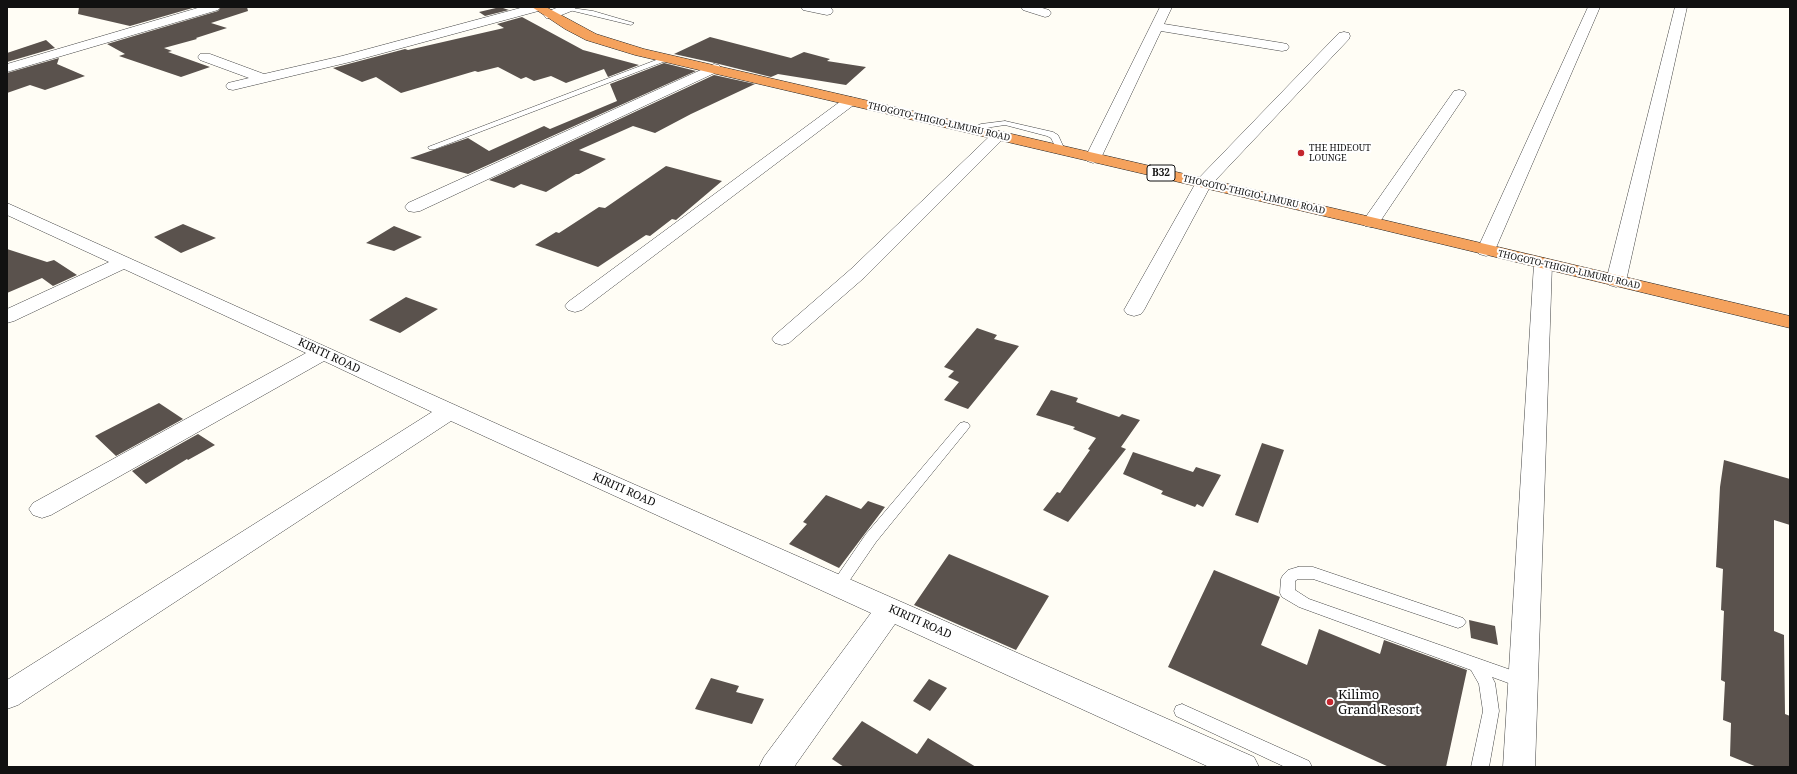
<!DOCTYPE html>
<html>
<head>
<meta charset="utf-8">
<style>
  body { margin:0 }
  #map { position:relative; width:1797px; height:774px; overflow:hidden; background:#fffdf5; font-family:"Noto Serif",serif }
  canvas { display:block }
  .frame { position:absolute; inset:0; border:8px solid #111; pointer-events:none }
</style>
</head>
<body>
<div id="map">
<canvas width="1797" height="774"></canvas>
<div class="frame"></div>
</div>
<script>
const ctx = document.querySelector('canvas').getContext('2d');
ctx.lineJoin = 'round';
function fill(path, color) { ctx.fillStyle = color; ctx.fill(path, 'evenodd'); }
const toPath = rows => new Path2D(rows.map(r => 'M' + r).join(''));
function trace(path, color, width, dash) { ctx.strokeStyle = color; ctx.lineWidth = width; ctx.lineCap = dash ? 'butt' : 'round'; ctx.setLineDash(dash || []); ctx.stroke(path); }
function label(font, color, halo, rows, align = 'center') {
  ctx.font = font + ' "Noto Serif",serif'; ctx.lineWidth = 4; ctx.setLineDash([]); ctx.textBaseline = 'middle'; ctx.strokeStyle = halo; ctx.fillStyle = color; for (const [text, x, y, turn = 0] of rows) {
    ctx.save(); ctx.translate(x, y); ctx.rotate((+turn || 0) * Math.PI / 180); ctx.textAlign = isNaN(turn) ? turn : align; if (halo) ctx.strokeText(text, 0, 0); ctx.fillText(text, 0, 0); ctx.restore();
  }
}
fill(toPath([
  [79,7,196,7,130,26,78,14],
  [221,7,247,7,248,11,211,23,227,28,196,38,197,39,164,48,172,51,168,52,210,67,181,77,119,56,125,54,107,44,218,11],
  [500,7,509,10,485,16,479,12],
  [522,17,583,50,639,65,608,77,604,69,566,83,551,76,534,81,526,77,521,79,498,67,478,72,475,71,401,93,376,77,362,82,333,68,405,49,408,50,504,28,497,24],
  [710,37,791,58,804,52,830,59,827,61,866,67,846,85,778,74,771,77,719,64,674,54],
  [46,40,55,48,7,62,7,53],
  [59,58,57,64,85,76,45,90,30,85,7,93,7,73],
  [664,63,696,71,468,174,410,158,468,138,489,151,544,126,550,129,617,101,610,84],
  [714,75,755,84,691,114,655,133,633,126,579,150,606,159,579,174,576,174,546,192,521,184,514,188,489,180],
  [666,166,722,181,676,220,672,219,650,236,646,235,598,267,535,245,556,232,559,233,599,207,605,208],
  [183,224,216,238,181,253,154,237],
  [394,226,422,237,394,251,366,243],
  [7,249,47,262,54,260,77,275,53,286,42,278,7,293],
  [406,297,438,309,400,333,369,320],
  [977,328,997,335,994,339,1019,346,968,409,944,400,959,382,948,377,954,371,944,367],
  [1051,390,1078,398,1076,402,1119,417,1122,414,1140,420,1121,447,1126,449,1068,522,1043,510,1057,492,1060,493,1090,450,1088,449,1096,438,1073,429,1075,427,1036,415],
  [159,403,183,419,116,456,95,436],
  [198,434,215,445,188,460,187,459,146,484,132,471],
  [1262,443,1284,450,1258,523,1235,515],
  [1133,452,1193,472,1196,467,1221,475,1203,507,1197,504,1195,507,1161,494,1163,491,1123,474],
  [1724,460,1790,479,1790,525,1774,520,1774,631,1784,635,1785,714,1790,716,1790,767,1757,767,1730,756,1731,723,1723,720,1725,682,1721,680,1724,611,1721,610,1723,569,1716,567,1720,487],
  [826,495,861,509,868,501,885,507,839,568,789,544,807,524,803,522],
  [949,554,1049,596,1016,650,914,605],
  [1214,570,1280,597,1261,645,1307,665,1319,629,1380,654,1384,640,1467,670,1446,767,1389,767,1168,667],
  [1469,620,1495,626,1498,645,1471,638],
  [711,678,739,686,736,692,764,699,752,724,695,709],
  [929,679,947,688,930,711,913,701],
  [862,721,917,754,928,738,976,767,844,767,832,759]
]), '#5a524d');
const lane = toPath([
  [564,7,593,11,634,23,631,25,565,9,564,7],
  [664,57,671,59,435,149,429,149,428,147,664,57],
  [1005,121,1053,132,1058,135,1065,150,1061,153,1058,152,1051,138,1047,136,1005,125,985,128,972,132,968,130,981,124,1005,121],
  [964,422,968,423,970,426,968,429,876,542,843,590,838,592,833,590,831,586,833,582,866,534,960,423,964,422],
  [1298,567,1313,567,1463,618,1466,622,1463,626,1458,628,1313,579,1298,579,1295,581,1295,590,1309,599,1528,676,1530,681,1528,686,1522,688,1492,677,1495,683,1499,711,1489,767,1471,767,1483,711,1479,684,1471,670,1299,607,1282,597,1280,593,1281,579,1283,575,1288,570,1298,567],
  [1182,704,1309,761,1312,767,1285,767,1176,716,1174,711,1176,706,1182,704]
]);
const street = toPath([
  [201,7,220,7,218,10,7,72,7,64,201,7],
  [524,7,544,7,542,10,350,62,233,90,228,89,226,86,228,83,249,78,200,60,198,57,200,54,210,54,264,74,342,56,524,7],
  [559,7,576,7,574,10,554,18,546,18,544,15,546,12,559,7],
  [801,7,825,7,831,8,833,11,831,14,827,15,803,10,801,7],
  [1021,7,1039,7,1049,10,1051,13,1049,16,1045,17,1023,10,1021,7],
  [1160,7,1172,7,1164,24,1282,43,1287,44,1289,47,1287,50,1282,51,1161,31,1101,158,1099,161,1093,163,1087,161,1085,158,1160,7],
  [1588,7,1600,7,1495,250,1493,254,1486,256,1479,254,1477,250,1588,7],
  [1675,7,1687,7,1626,281,1623,285,1616,287,1609,285,1606,281,1675,7],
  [1344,32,1349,33,1350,36,1349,39,1211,185,1144,310,1141,314,1134,316,1127,314,1124,310,1198,179,1339,33,1344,32],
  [714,64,719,65,721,68,719,71,420,211,414,212,408,211,405,207,408,203,714,64],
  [1459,90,1464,91,1466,94,1377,226,1371,227,1365,226,1362,222,1365,218,1454,91,1459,90],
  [850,97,855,98,857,101,855,104,582,310,575,312,568,310,565,306,568,302,845,98,850,97],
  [998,131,1003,133,1006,136,865,277,789,343,782,345,775,343,772,339,775,335,851,269,993,133,998,131],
  [7,203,506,428,1254,757,1259,767,1209,767,895,624,794,767,759,767,764,757,871,613,451,421,18,705,7,709,7,680,432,412,324,361,51,515,42,518,33,515,29,509,33,503,306,353,124,269,14,321,7,323,7,309,109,262,7,215,7,203],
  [1543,258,1550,260,1552,264,1535,767,1503,767,1534,264,1536,260,1543,258]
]);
const highway = toPath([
  [532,7,546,7,596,34,644,49,1371,217,1790,316,1790,328,1371,227,635,55,586,40,565,29,532,7]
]);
trace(lane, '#444', 1);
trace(street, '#444', 1);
trace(highway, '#222', 1);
fill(lane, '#fff');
fill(street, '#fff');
fill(highway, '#f5a25d');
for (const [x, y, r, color] of [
  [1301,153,4,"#c4262e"],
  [1330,702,4,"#c4262e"]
]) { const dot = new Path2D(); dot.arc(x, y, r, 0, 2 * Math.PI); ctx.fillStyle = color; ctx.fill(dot); trace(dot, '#fff', 1.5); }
label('9px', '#111', '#fff', [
  ["THOGOTO-THIGIO-LIMURU ROAD",939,122,13],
  ["THOGOTO-THIGIO-LIMURU ROAD",1254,195,13],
  ["THOGOTO-THIGIO-LIMURU ROAD",1569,270,13]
]);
label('9px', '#111', '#fff', [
  ["THE HIDEOUT",1309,148],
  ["LOUNGE",1309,158]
], 'left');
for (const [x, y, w] of [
  [1161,173,28]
]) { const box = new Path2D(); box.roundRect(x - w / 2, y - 8, w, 16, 3); ctx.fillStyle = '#fff'; ctx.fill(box); trace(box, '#111', 1); }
label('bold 10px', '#111', null, [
  ["B32",1161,173]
]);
label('11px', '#111', '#fff', [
  ["KIRITI ROAD",329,356,25],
  ["KIRITI ROAD",624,490,24],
  ["KIRITI ROAD",920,622,24]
]);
label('13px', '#111', '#fff', [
  ["Kilimo",1338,695],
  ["Grand Resort",1338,710]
], 'left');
</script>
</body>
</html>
